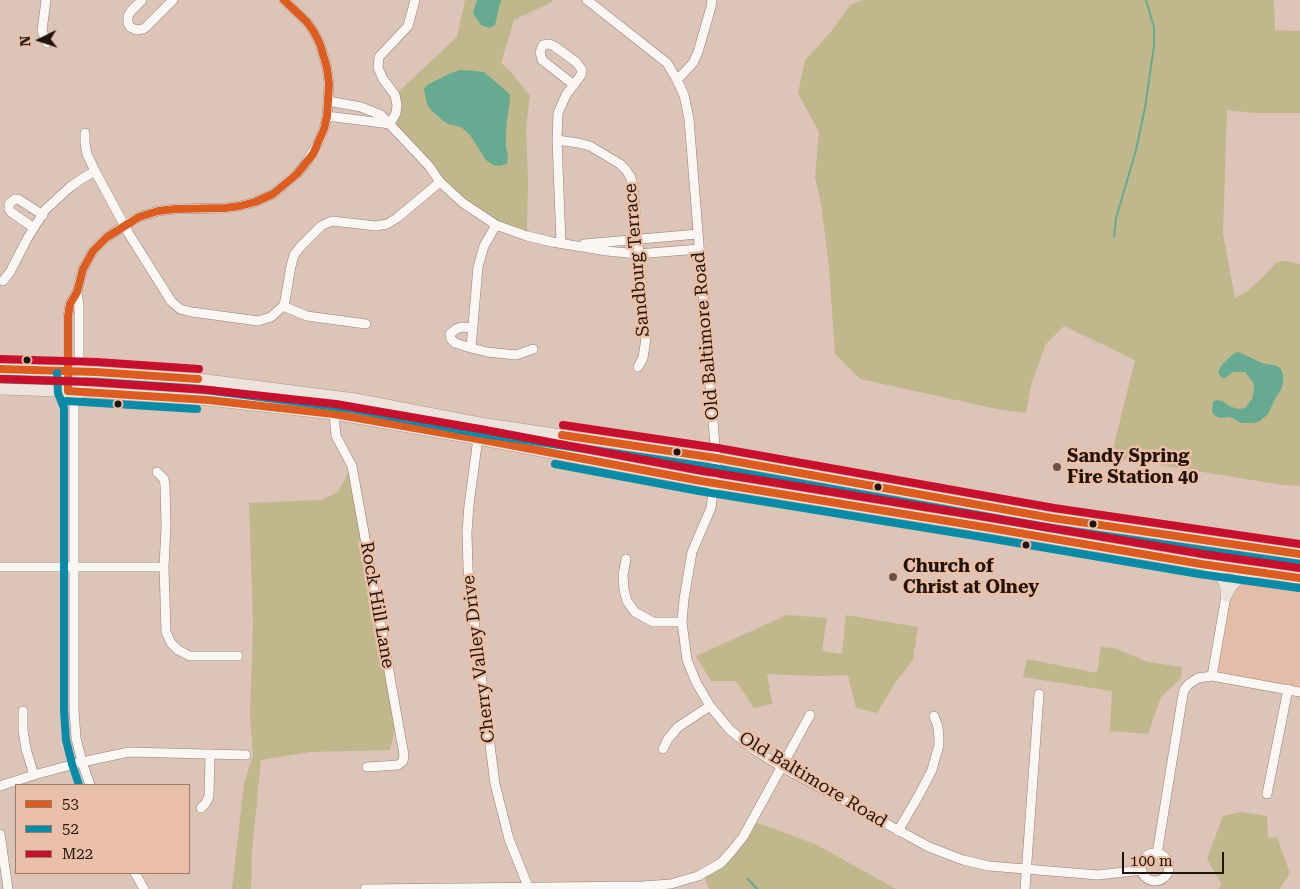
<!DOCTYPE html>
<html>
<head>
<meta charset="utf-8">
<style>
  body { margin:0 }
  #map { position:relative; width:1300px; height:889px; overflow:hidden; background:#dcc4b7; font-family:"Roboto Serif",serif }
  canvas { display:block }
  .legend { position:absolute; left:15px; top:784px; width:175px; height:90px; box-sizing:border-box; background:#ebc0a8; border:1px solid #9b7b69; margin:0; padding:6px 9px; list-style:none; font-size:15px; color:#23140b }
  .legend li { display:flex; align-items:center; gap:10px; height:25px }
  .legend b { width:25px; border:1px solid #9b7b69 }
  .north { position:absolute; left:15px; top:15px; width:50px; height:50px; -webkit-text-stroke:4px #ebc0a8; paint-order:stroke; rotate:266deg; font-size:14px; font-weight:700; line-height:20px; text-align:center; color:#23140b }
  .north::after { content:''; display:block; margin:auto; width:18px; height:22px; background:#23140b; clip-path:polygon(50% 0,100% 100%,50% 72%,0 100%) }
  .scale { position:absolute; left:1122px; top:852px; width:102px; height:22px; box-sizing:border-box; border:2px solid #23140b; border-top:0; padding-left:6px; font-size:15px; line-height:18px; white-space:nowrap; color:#23140b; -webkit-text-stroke:4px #ebc0a8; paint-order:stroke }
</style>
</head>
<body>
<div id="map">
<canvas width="1300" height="889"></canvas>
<ul class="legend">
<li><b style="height:6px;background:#dd5d20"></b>53</li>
<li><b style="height:6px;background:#078ba7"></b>52</li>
<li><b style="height:6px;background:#c8102e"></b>M22</li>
</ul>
<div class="north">N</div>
<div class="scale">100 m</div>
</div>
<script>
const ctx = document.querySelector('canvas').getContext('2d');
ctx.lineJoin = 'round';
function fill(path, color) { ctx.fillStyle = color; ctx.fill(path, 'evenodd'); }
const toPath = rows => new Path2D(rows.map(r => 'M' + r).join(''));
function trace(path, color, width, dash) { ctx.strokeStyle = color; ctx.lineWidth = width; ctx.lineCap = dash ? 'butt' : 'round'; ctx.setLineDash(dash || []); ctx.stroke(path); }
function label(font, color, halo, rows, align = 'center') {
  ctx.font = font + ' "Roboto Serif",serif'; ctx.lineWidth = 5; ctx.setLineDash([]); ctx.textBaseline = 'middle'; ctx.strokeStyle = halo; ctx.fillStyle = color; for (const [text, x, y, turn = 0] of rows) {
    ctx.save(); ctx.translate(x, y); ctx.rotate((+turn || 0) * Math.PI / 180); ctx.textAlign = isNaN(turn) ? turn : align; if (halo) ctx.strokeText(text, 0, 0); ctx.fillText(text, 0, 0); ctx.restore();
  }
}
fill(toPath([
  [1231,568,1300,578,1300,692,1212,676]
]), '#e3bda8');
fill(toPath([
  [465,0,553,0,552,2,514,20,501,63,511,72,530,96,526,126,528,179,527,236,496,225,463,203,390,124,395,95,457,37],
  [863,0,1274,0,1275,30,1300,31,1300,113,1254,113,1227,110,1223,234,1235,298,1247,291,1261,279,1276,263,1282,261,1287,261,1300,264,1300,486,1282,485,1111,457,1135,360,1064,326,1046,344,1031,384,1026,413,1002,410,860,379,835,354,829,267,822,209,815,177,819,132,798,93,805,60,831,32,850,5],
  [352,466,398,716,390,750,310,752,261,760,252,851,251,889,232,889,244,783,253,756,250,716,253,623,249,503,321,500,338,492],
  [787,615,827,618,822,651,842,654,846,615,918,627,913,660,895,683,877,713,856,708,848,675,819,676,767,674,772,704,754,708,736,681,711,681,696,656],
  [1101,647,1114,648,1148,662,1182,667,1181,678,1161,697,1148,734,1110,731,1112,691,1023,677,1027,659,1097,673],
  [1241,812,1267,816,1268,838,1277,837,1290,873,1280,889,1218,889,1222,885,1207,859,1223,816],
  [752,821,815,844,896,889,709,889,703,873,721,863]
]), '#c0b78c');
fill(toPath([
  [477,0,502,0,500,3,495,25,490,28,486,27,481,25,476,18,473,12],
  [460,70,476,71,484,72,506,91,510,95,510,101,507,120,506,133,506,146,508,157,507,164,499,166,493,165,486,160,470,135,461,127,448,124,441,119,432,111,427,104,424,89,427,85,451,73],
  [1237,352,1243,354,1262,363,1277,366,1281,369,1283,374,1283,383,1281,390,1276,397,1268,414,1260,421,1254,423,1241,423,1230,417,1221,418,1215,416,1212,412,1213,402,1216,400,1222,401,1229,406,1238,409,1245,408,1252,399,1254,391,1253,382,1245,372,1233,372,1225,378,1221,377,1218,373,1221,366,1231,356]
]), '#66aa92');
trace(toPath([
  [1114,237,1116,218,1136,150,1145,108,1154,46,1154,27,1146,0],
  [748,879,757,889]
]), '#66aa92', 2);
const minor = toPath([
  [46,0,42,31,47,43],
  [142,0,131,11,128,16,128,23,130,27,136,30,143,29,146,27,173,0],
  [587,0,667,63,677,80,684,95,689,119,716,458,714,483,711,508,692,552,684,599,682,622,687,660,696,682,710,706,730,730,753,749,782,767,929,847,963,860,989,866,1098,875,1142,870],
  [677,80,693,63,698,52,711,7,712,0],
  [328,101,361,107,381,115,429,166,440,182,463,203,496,225,527,236,552,242,607,251,638,254,699,249],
  [327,116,390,124],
  [390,124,396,113,397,105,395,95,383,79,378,68,379,57,408,26,415,0],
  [85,133,85,143,87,154,95,171,129,234,171,301,180,309,192,312,258,321,271,317,283,306,285,301,291,266,294,255,300,247,321,226,332,221,376,226,387,224,397,218,440,182],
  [557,140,578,143,590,146,620,164,626,170,630,176,633,185,646,338,643,358,638,367],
  [496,225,484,246,478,267,471,348,487,352,516,355,522,353,533,349],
  [34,228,11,212,9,209,9,204,15,199,18,199,43,215],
  [561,243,557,140,558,113,566,95,581,75,582,70,576,62,554,46,549,44,543,45,540,52,542,60,574,85],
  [584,244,698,234],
  [3,281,10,272,27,239,45,210,70,187,83,178,95,171],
  [283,306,307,316,366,324],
  [471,348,455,343,451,339,450,334,456,329,461,327,473,328],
  [70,397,68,391,68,316,70,304,77,292],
  [334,414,336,436,352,466,404,755,403,761,398,765,367,767],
  [480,423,469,505,467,532,468,569,472,604,495,784,509,839,529,889],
  [157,472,164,479,165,485,166,526,164,567,166,632,171,643,178,650,190,656,238,656],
  [626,559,623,575,624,590,627,601,635,612,653,622,682,622],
  [0,567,164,567],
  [1212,676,1226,596],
  [23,711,23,730,26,749,34,775],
  [663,749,668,739,678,727,710,706],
  [90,785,82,762,76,738,74,710,74,406,79,392,79,305,77,292,80,280,83,269,93,251,107,237,125,225,139,217,158,211,176,209,225,208,240,206,255,202,273,194,297,174,306,163,319,141,324,129,327,116,329,84,327,68,320,44,314,32,307,22,284,0],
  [0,786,34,775,82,762,129,752,246,755],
  [1267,794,1288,689],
  [201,808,206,803,209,796,210,754],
  [898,831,919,795,932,770,935,759,939,745,939,739,938,727,934,716],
  [0,834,8,889],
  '1141 867a14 14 0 1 1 28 0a14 14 0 1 1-28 0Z',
  [1157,854,1182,700,1184,690,1189,684,1198,678,1212,676,1300,692],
  [135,873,144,889],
  [365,889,642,886,671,884,698,876,721,863,731,852,743,837,810,715],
  [1025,889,1039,694]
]);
const major = toPath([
  [0,369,96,372,199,379,355,399,480,423,716,458,1052,518,1300,554],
  [0,389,89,392,208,400,334,414,478,439,701,481,990,528,1201,564,1300,578],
  [1207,567,1216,571,1223,580,1226,588,1226,596],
  [1226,596,1231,587,1240,576,1253,573]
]);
trace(minor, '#918076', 10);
trace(major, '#ad9588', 12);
trace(minor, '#faf6f4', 9);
trace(major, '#ede3dd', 11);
trace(toPath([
  [284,0,307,22,314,32,320,44,327,68,329,84,327,116,324,129,313,154,297,174,273,194,255,202,240,206,225,208,176,209,158,211,139,217,107,237,93,251,83,269,77,292,70,304,68,316,68,391,208,400,334,414,478,439,701,481,990,528,1201,564,1300,578],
  [0,369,96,372,198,379],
  [562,435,716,458,1052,518,1300,554]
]), '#dd5d20', 8);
trace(toPath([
  [57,373,58,393,64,408,64,711,66,740,72,764,79,785],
  [0,379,96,382,198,389,353,409,478,433,714,468,1050,528,1299,564],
  [67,401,197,409],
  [555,464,699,491,988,538,1199,574,1299,588]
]), '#078ba7', 8);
trace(toPath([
  [0,359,97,362,199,369],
  [0,379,90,382,209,390,336,404,480,429,703,471,992,518,1203,554,1300,568],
  [563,425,718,448,1054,508,1300,544]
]), '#c8102e', 8);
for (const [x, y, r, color] of [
  [27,360,4.5,"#23140b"],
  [118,404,4.5,"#23140b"],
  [677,452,4.5,"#23140b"],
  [1057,467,5,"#645247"],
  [878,487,4.5,"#23140b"],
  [1093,524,4.5,"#23140b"],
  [1026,545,4.5,"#23140b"],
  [893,577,5,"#645247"]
]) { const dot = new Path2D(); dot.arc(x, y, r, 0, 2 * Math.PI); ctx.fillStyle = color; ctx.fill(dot); trace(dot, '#ebc0a8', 2); }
label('18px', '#23140b', '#ebc0a8', [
  ["Sandburg Terrace",637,260,-95],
  ["Old Baltimore Road",706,336,-95],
  ["Rock Hill Lane",377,605,80],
  ["Cherry Valley Drive",479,659,-97],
  ["Old Baltimore Road",813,780,31]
]);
label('bold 18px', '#23140b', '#ebc0a8', [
  ["Sandy Spring",1067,457],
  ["Fire Station 40",1067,478],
  ["Church of",903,567],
  ["Christ at Olney",903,588]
], 'left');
</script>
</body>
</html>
